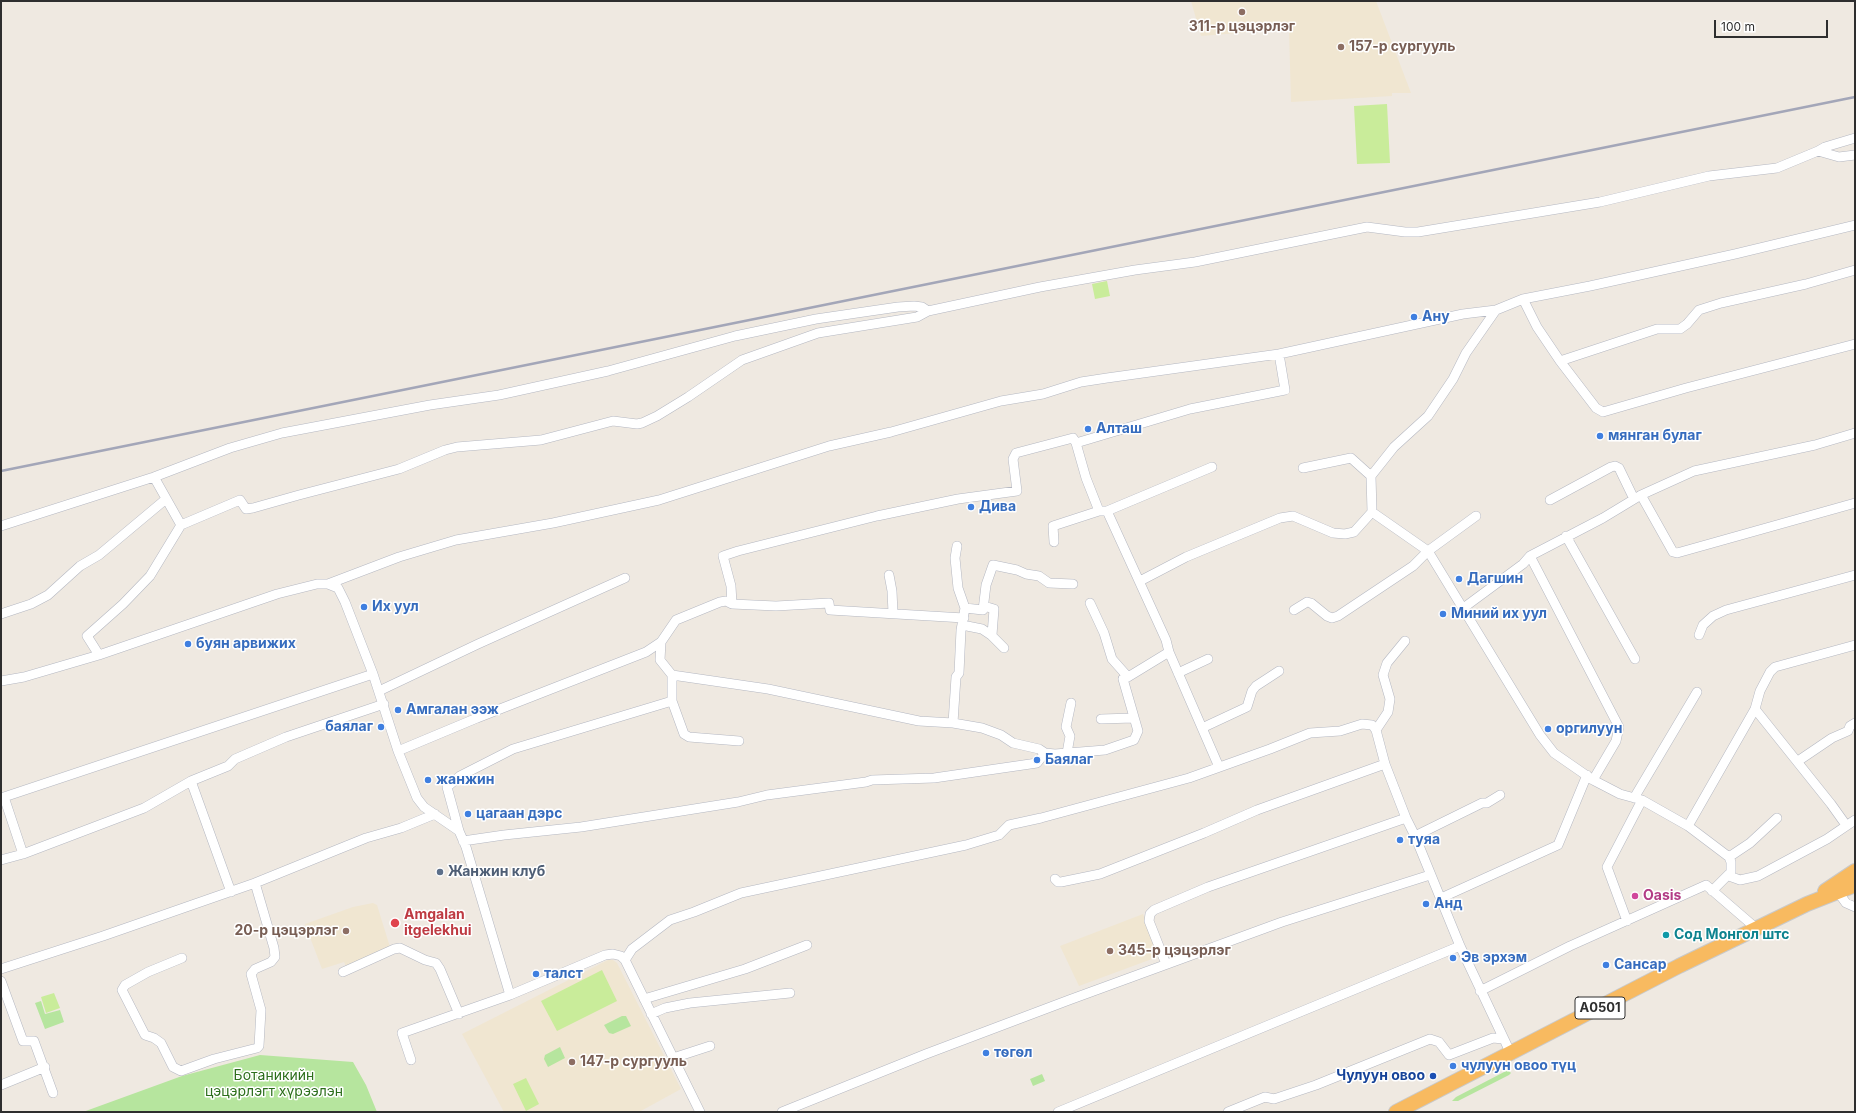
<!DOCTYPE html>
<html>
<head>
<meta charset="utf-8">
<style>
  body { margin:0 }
  #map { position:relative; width:1856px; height:1113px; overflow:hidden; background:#efe9e1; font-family:Inter,sans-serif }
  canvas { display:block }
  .frame { position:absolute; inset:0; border:2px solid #2e2e2e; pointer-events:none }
  .scale { position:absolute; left:1714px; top:20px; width:114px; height:18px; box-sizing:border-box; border:2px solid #2e2e2e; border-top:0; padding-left:5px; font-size:12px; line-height:14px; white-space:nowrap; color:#2e2e2e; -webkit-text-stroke:3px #fff; paint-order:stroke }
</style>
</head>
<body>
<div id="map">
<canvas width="1856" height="1113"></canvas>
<div class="frame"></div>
<div class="scale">100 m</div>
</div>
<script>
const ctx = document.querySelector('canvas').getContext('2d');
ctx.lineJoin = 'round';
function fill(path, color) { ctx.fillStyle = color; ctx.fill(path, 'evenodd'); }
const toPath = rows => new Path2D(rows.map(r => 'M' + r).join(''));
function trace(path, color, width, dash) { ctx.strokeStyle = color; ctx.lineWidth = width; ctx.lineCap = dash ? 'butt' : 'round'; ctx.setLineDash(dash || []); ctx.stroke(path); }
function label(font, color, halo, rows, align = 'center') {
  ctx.font = font + ' Inter,sans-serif'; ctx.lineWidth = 3; ctx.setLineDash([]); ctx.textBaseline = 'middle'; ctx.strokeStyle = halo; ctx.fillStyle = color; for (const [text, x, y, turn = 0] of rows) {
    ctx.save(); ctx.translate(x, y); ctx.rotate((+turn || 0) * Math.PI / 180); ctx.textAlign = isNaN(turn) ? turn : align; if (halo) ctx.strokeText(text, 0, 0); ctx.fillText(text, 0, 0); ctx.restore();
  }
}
fill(toPath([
  [1191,1,1376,1,1411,93,1392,93,1392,96,1291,102,1289,29,1201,36],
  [373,903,377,905,390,947,372,956,346,966,344,962,322,969,305,924,353,907],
  [1143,914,1160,956,1079,986,1060,946],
  [608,960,613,960,617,963,681,1089,639,1112,504,1112,462,1034]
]), '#f0e6d1');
fill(toPath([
  [41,1001,45,1014,60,1010,64,1022,45,1029,35,1003],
  [622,1016,626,1016,631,1026,613,1034,609,1033,604,1025],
  [560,1047,565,1058,548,1067,544,1059,545,1055],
  [260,1055,353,1062,366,1085,377,1112,83,1112,182,1076],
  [1506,1071,1509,1071,1511,1073,1509,1075,1458,1101,1452,1101,1456,1097],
  [1042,1074,1045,1081,1033,1086,1030,1079]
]), '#b6e59e');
fill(toPath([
  [1387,104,1390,163,1357,164,1354,106],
  [1107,281,1110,296,1095,299,1092,284],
  [602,970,617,1001,557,1031,541,1001],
  [54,993,60,1008,46,1013,41,997],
  [526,1078,539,1104,526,1111,513,1084]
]), '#c9ec9a');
const minor = toPath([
  [1818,151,1839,157,1855,155],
  [1523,299,1537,327,1560,361,1596,408,1603,412,1686,388,1855,344],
  [1496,310,1466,353,1453,379,1428,416,1394,447,1371,476,1372,512,1428,551,1540,735,1554,753,1593,780,1620,794,1642,800,1688,826,1729,857,1731,862,1731,872,1712,891],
  [1560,361,1657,329,1680,329,1687,324,1699,310,1721,303,1806,284,1855,270],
  [1076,443,1190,409,1285,390,1279,354],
  [1303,468,1351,458,1371,476],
  [154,477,181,525],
  [1641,495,1673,552,1677,553,1855,503],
  [1550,500,1611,467,1615,466,1619,468,1634,499],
  [1107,511,1212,467],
  [1,526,154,477,230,448,282,433,430,405,499,395,608,371,735,336,816,319,898,307,914,306,922,307,928,311],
  [1566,536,1635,659],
  [1054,542,1053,526,1099,511],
  [957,546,955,558,958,588,965,608],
  [1530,556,1619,727,1616,741,1593,780],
  [889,575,892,591,893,613],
  [1140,581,1186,557,1280,518,1293,516,1333,533,1345,534,1354,532,1372,512],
  [328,584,399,557,456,540,553,523,659,500,829,446,891,432,1001,401,1043,394,1081,382,1107,378,1279,354,1463,314,1496,310,1523,299,1590,286,1735,254,1855,225],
  [732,604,776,606,829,603,830,610,964,618],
  [984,606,994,609,992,635],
  [1462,609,1523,564,1530,556,1603,518,1641,495,1694,471,1815,445,1855,433],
  [1294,610,1307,602,1311,603,1327,616,1332,618,1338,616,1413,566,1428,551,1476,516],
  [1,614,31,604,48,595,80,566,99,555,166,499],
  [962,625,982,629,991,635,1004,648],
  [1699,635,1703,625,1713,616,1726,610,1855,575],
  [99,655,87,636,123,604,150,576,181,525,240,500,246,509,253,508,299,495,399,469,445,450,457,447,541,440,613,421,637,424,642,423,657,416,688,397,742,360,818,333,917,317,928,311,1040,287,1135,270,1195,262,1367,227,1405,232,1418,232,1600,202,1709,176,1777,168,1818,151,1825,147,1855,138],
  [1178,673,1208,659],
  [672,675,768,689,919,721,953,723,982,728,1001,735,1013,743,1039,749,1045,753,1055,754,1105,750,1134,740,1138,731,1123,679,1128,677,1112,659,1104,633,1090,603],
  [1128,677,1169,652],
  [1,681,24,677,99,655,277,594,317,584,328,584,338,588,345,602,373,674,398,751,417,798,424,807,459,831,466,847,510,995,605,955,613,954,621,956,625,960,700,1112],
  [379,691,478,644,625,578],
  [672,701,684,734,689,737,739,741],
  [1755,709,1760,691,1770,672,1775,667,1855,645],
  [1101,719,1133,718],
  [953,723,956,677,959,673,961,630,965,608,983,610,986,585,993,565,1017,570,1026,574,1039,576,1049,583,1073,584],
  [1202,728,1247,707,1252,691,1256,686,1279,671],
  [1376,730,1388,712,1390,699,1383,675,1387,663,1405,641],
  [398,751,477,718,646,652,661,642],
  [1067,753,1070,736,1066,727,1071,703],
  [1798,761,1832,738,1848,731,1850,726,1855,723],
  [191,781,231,892],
  [1634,798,1697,692],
  [1688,826,1755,709,1831,804,1846,825],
  [459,831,447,787,460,776,513,749,672,701,672,675,660,660,661,642,676,620,720,602,726,601,732,604,731,586,723,556,738,551,877,516,958,499,1017,491,1013,459,1016,453,1073,438,1076,443,1086,478,1099,511,1107,511,1166,640,1169,652,1219,767],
  [1415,836,1482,803,1487,803,1500,795],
  [463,841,504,835,581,827,738,802,767,795,866,782,872,780,934,778,1037,763,1045,753],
  [23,854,4,797,373,674],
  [1729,857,1750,843,1777,818],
  [1,860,23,854,144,808,191,781,228,766,235,759,286,737,384,704],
  [1729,876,1740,880,1758,876,1827,839,1855,820],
  [1055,879,1058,882,1061,882,1100,874,1204,833,1257,810,1385,764],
  [1838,892,1846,903,1855,907],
  [1441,898,1558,845,1587,775],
  [1627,921,1607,867,1642,800],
  [182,958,148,972,125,985,122,990,145,1035,154,1038,161,1043,173,1067,181,1071,214,1059,257,1048,259,1046,261,1010,251,974,255,969,271,962,275,957,274,948,255,883],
  [625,960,632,949,670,920,694,912,741,893,966,845,999,835,1009,825,1041,818,1189,778,1270,749,1310,733,1340,731,1362,724,1372,725,1376,730,1385,764,1406,818,1415,836,1460,946,1511,1054],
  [1166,964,1149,921,1150,914,1154,910,1208,887,1406,818],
  [1,969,103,936,255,883,366,838,401,828,435,814],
  [343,972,394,949,400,948,425,960,436,963,440,969,459,1014],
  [1,981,23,1041,34,1041,53,1093],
  [1480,991,1570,946,1706,885,1757,929],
  [644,999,745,969,807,945],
  [651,1014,665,1008,690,1003,790,993],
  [673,1058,710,1046],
  [411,1060,402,1033,510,995],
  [1,1085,45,1067],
  [782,1112,926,1054,1069,1000,1282,922,1430,875],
  [1058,1112,1460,946],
  [1228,1112,1265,1097,1274,1099,1316,1085,1430,1039,1439,1042,1449,1055,1493,1038,1503,1039]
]);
const trunk = toPath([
  [1825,891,1855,871],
  [1396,1112,1679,966,1807,904,1855,885]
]);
trace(minor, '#b4b7c1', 10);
trace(trunk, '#c9c9c9', 16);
trace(minor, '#fff', 9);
trace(trunk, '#f8ba60', 14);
trace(toPath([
  [1,471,1855,97]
]), '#a3a6b8', 2.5);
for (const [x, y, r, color] of [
  [1242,12,4,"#8d6e63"],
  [1341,47,4,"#8d6e63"],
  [1414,317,4,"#3f7fe0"],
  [1088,429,4,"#3f7fe0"],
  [1600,436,4,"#3f7fe0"],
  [971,507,4,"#3f7fe0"],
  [1459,579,4,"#3f7fe0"],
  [364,607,4,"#3f7fe0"],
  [1443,614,4,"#3f7fe0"],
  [188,644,4,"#3f7fe0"],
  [398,710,4,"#3f7fe0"],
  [381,727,4,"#3f7fe0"],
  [1548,729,4,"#3f7fe0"],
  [1037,760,4,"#3f7fe0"],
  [428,780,4,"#3f7fe0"],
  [468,814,4,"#3f7fe0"],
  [1400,840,4,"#3f7fe0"],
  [440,872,4,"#5c6f8a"],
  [1635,896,4,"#d1479c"],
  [1426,904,4,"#3f7fe0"],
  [395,923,5,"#e0444e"],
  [346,931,4,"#8d6e63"],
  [1666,935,4,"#0f9aa8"],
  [1110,951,4,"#8d6e63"],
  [1453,958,4,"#3f7fe0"],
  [1606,965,4,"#3f7fe0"],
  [536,974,4,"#3f7fe0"],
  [986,1053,4,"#3f7fe0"],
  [572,1062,4,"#8d6e63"],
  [1453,1066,4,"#3f7fe0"],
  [1433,1076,4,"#1a4fb4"]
]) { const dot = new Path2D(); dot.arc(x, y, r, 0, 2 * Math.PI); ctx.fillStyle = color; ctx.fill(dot); trace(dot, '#fff', 1.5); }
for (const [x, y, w] of [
  [1600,1008,50]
]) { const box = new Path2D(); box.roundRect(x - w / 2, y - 11, w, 22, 3); ctx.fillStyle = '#fff'; ctx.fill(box); trace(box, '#2e2e2e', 1); }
label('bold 13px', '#2e2e2e', null, [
  ["A0501",1600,1008]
]);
label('bold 14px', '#785e54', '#fff', [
  ["311-р цэцэрлэг",1242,27,"center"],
  ["157-р сургууль",1349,47],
  ["20-р цэцэрлэг",338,931,"right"],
  ["345-р цэцэрлэг",1118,951],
  ["147-р сургууль",580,1062]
], 'left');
label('bold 14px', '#366cbe', '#fff', [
  ["Ану",1422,317],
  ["Алташ",1096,429],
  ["мянган булаг",1608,436],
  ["Дива",979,507],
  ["Дагшин",1467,579],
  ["Их уул",372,607],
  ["Миний их уул",1451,614],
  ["буян арвижих",196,644],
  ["Амгалан ээж",406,710],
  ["баялаг",373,727,"right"],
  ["оргилуун",1556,729],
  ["Баялаг",1045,760],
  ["жанжин",436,780],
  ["цагаан дэрс",476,814],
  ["туяа",1408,840],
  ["Анд",1434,904],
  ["Эв эрхэм",1461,958],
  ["Сансар",1614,965],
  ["талст",544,974],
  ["төгөл",994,1053],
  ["чулуун овоо түц",1461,1066]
], 'left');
label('bold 14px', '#4e5e75', '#fff', [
  ["Жанжин клуб",448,872]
], 'left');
label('bold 14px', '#b23c85', '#fff', [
  ["Oasis",1643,896]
], 'left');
label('bold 14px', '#be3a42', '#fff', [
  ["Amgalan",404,915],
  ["itgelekhui",404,931]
], 'left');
label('bold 14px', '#0d838f', '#fff', [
  ["Сод Монгол штс",1674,935]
], 'left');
label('14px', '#2c6e1b', '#fff', [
  ["Ботаникийн",274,1076],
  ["цэцэрлэгт хүрээлэн",274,1092]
]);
label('bold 14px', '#164399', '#fff', [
  ["Чулуун овоо",1425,1076]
], 'right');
</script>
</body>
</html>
